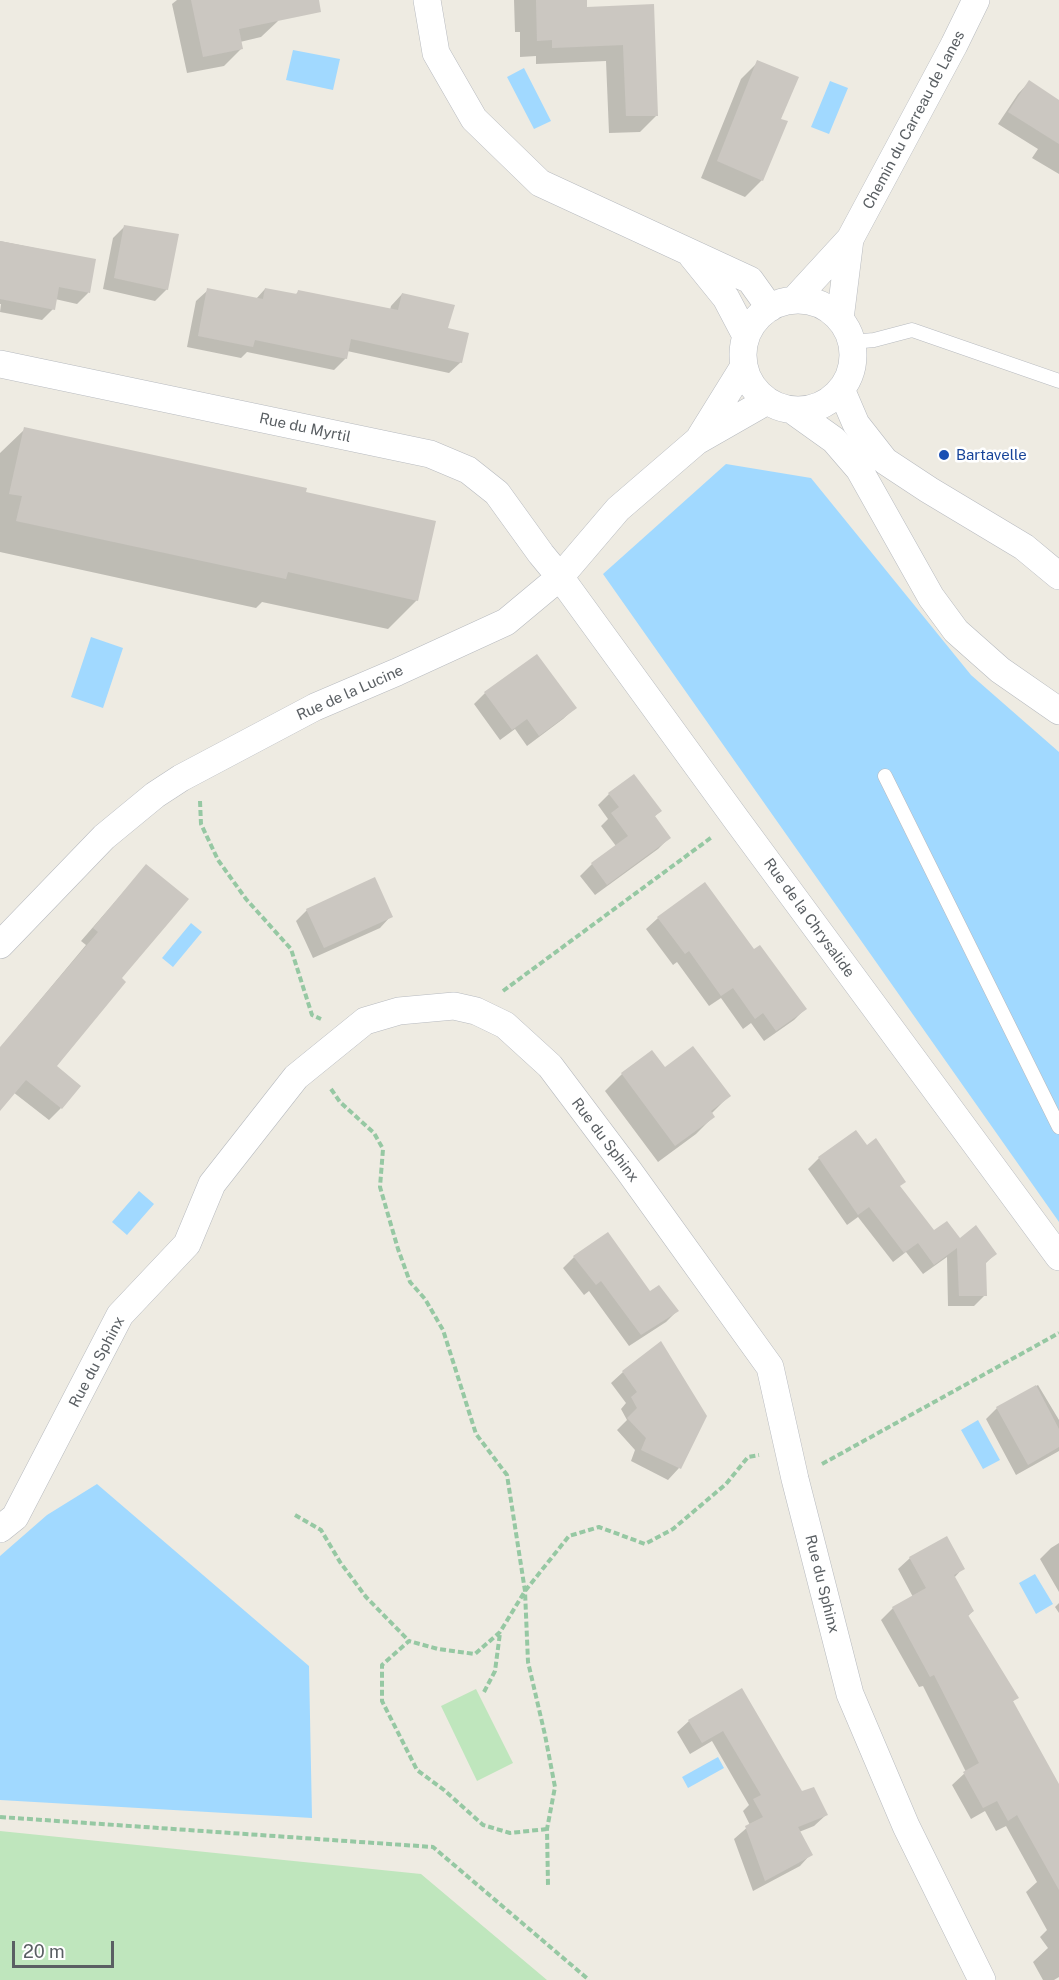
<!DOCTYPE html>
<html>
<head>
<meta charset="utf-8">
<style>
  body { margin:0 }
  #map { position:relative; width:1059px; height:1980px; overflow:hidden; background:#eeebe2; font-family:"Public Sans",sans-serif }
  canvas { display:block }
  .scale { position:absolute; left:12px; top:1941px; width:102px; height:27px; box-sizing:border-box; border:3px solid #5a5f63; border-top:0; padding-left:8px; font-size:18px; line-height:21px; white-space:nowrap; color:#5a5f63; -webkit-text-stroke:4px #fff; paint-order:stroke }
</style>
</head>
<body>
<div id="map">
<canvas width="1059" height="1980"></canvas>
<div class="scale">20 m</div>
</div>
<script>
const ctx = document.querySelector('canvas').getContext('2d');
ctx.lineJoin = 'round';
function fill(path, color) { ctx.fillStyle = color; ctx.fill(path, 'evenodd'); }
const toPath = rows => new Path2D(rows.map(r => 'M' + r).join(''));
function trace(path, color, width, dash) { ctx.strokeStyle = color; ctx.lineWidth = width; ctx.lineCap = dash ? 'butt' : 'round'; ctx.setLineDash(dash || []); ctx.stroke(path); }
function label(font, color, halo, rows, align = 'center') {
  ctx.font = font + ' "Public Sans",sans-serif'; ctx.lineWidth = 5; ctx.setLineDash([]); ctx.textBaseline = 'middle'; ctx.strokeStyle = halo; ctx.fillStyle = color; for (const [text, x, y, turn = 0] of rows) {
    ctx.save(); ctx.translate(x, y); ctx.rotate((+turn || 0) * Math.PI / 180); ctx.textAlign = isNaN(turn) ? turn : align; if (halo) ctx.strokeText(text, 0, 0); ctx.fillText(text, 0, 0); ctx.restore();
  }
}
fill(toPath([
  [476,1689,513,1763,477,1781,441,1706],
  [0,1831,421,1874,547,1980,0,1980]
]), '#bfe6bd');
fill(toPath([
  [293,50,340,59,333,90,286,80],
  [524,68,551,121,534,129,507,77],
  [830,81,848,88,829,134,811,127],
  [726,464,811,478,971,675,1059,752,1059,1222,603,574],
  [91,637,123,648,103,708,71,697],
  [191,923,202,932,173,967,162,958],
  [139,1191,154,1204,127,1235,112,1222],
  [978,1420,1000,1460,983,1469,961,1430],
  [97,1484,309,1666,312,1818,0,1800,0,1556,47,1515],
  [1035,1574,1053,1604,1036,1614,1019,1583],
  [718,1757,724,1768,688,1788,682,1777]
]), '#a1d9ff');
fill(toPath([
  [177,0,274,0,278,21,261,37,240,42,241,49,224,66,187,73,172,4],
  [514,0,585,0,586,8,652,6,657,115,640,132,609,133,606,61,536,64,536,56,520,57,520,32,515,32],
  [758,62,779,119,762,180,745,197,701,178,741,79],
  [1029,82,1059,101,1059,174,1032,158,1038,149,998,124,1018,94],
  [125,226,167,289,155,301,103,289,113,238],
  [0,241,94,260,88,293,77,304,55,299,53,309,42,320,0,312,1,304,0,304],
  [265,289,295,295,298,292,390,310,391,306,402,294,446,329,461,362,449,373,347,351,346,358,334,370,247,352,241,358,187,347,196,301,208,290,256,299],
  [25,429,305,493,417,600,388,629,262,602,256,608,0,552,0,453],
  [485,693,575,708,563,719,527,746,515,729,500,740,474,704],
  [609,794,660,811,654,817,669,838,658,849,595,895,580,876,592,864,616,846,601,826,608,819,598,805],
  [146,866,120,979,54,1066,61,1108,49,1120,13,1092,0,1108,0,1048,86,945,81,941],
  [307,910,391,916,380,928,313,958,296,921],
  [658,918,754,951,805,1009,794,1020,764,1041,751,1023,743,1029,721,998,709,1006,677,962,673,965,646,929],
  [664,1069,729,1096,711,1114,713,1117,696,1134,658,1162,605,1091,622,1074],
  [856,1132,933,1232,995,1254,985,1264,985,1295,974,1306,948,1306,947,1257,923,1274,906,1252,893,1262,858,1217,847,1225,808,1169,819,1158],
  [574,1257,650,1293,677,1311,666,1322,629,1346,589,1291,584,1295,563,1268],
  [623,1372,705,1416,679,1468,668,1480,631,1461,635,1450,617,1430,627,1420,621,1409,626,1403,611,1383],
  [1038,1385,1059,1420,1059,1451,1016,1475,986,1419,997,1408],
  [1059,1543,1059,1592,1040,1559,1051,1548],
  [910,1558,963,1568,954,1578,973,1611,967,1617,1017,1698,1012,1702,1059,1787,1059,1977,1054,1980,1043,1980,1033,1962,1048,1948,1040,1937,1047,1930,1026,1892,1037,1882,1006,1826,996,1831,985,1811,971,1819,952,1785,966,1772,923,1686,919,1687,881,1620,893,1608,913,1597,898,1569],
  [1059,1603,1059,1613,1055,1607],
  [742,1690,802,1793,826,1815,814,1826,799,1832,811,1854,800,1866,753,1891,734,1839,750,1825,743,1811,749,1805,712,1741,690,1754,677,1732,689,1721]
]), '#0003');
fill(toPath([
  [191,0,319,0,321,12,239,29,243,49,203,57],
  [536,0,587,0,587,7,654,4,658,116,626,116,623,45,552,48,552,40,537,41],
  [757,60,799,77,781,119,788,121,763,181,717,161],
  [1029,80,1059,100,1059,144,1008,112],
  [124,225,179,234,168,290,114,278],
  [0,241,96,259,90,293,59,287,55,310,0,299],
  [207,288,263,299,265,288,297,294,298,290,398,310,402,293,455,305,448,328,469,333,462,363,351,339,347,359,255,340,253,347,198,336],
  [24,427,307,488,306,492,436,521,418,601,288,572,286,579,16,521,22,496,9,494],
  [537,654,577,708,539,736,527,719,512,730,484,692],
  [634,774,662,811,655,816,671,838,607,885,591,863,628,836,611,813,619,807,608,793],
  [146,864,189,899,122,978,126,982,57,1066,81,1086,62,1109,26,1080,0,1111,0,1047,98,932,93,928],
  [375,877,393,917,324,948,306,909],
  [705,882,754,949,760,945,807,1009,776,1031,763,1013,755,1019,733,988,721,996,689,951,685,954,657,917],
  [693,1046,731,1096,711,1111,715,1117,675,1146,621,1073,652,1050,665,1067],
  [856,1130,867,1145,876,1138,906,1182,900,1186,934,1230,947,1221,960,1238,976,1225,997,1254,986,1262,987,1296,959,1296,957,1248,934,1265,918,1243,904,1253,869,1207,858,1215,818,1157],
  [608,1232,650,1291,659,1285,679,1311,641,1335,601,1281,596,1285,573,1256],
  [661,1341,707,1416,681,1469,641,1450,646,1438,627,1418,637,1408,631,1397,637,1392,622,1371],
  [1036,1385,1059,1429,1059,1447,1028,1465,996,1407],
  [947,1536,965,1569,954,1575,974,1611,968,1615,1019,1698,1013,1701,1059,1784,1059,1890,1017,1815,1008,1821,997,1801,983,1808,963,1772,979,1763,934,1675,930,1677,892,1607,926,1588,909,1557],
  [742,1688,802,1791,814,1787,828,1815,798,1827,813,1855,765,1881,745,1826,763,1817,753,1799,761,1795,723,1731,702,1743,688,1720]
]), '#cbc7c1');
const lane = toPath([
  [852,342,874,340,912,330,1059,381],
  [885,776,1059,1127]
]);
const street = toPath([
  [427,0,436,53,474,119,540,183,750,280,770,308],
  [692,256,726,298,746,336],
  [794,300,850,239,954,45,976,0],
  '743 355a55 55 0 1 1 110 0a55 55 0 1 1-110 0Z',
  [840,319,850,239],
  [0,364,430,454,468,470,497,493,541,554,560,577,736,819,1059,1257],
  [841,389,856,424,885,461,929,490,1024,547,1059,576],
  [792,410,834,440,859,469,931,597,956,631,1000,670,1059,711],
  [700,437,744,366],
  [0,945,104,837,155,795,181,778,315,707,397,672,506,622,560,577,618,509,697,441,767,401],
  [0,1529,15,1517,120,1315,187,1244,212,1184,296,1077,365,1021,399,1011,454,1006,476,1011,505,1025,550,1066,629,1171,770,1367,795,1479,850,1694,906,1826,982,1980]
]);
trace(lane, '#b7babf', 15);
trace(street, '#b7babf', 28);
trace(toPath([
  [200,801,201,824,218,860,246,899,291,949,312,1015,321,1019],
  [503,991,712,837],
  [331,1089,340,1102,374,1133,383,1149,380,1187,398,1249,410,1282,425,1299,443,1330,476,1434,507,1475,525,1591,528,1662,545,1735,555,1787,547,1829,548,1885],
  [822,1464,1059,1333],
  [295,1515,321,1530,340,1562,366,1597,409,1641],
  [484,1692,495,1671,500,1633],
  [0,1817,433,1847,589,1980],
  [547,1829,510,1833,483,1825,444,1790,417,1770,382,1701,382,1665,409,1641,438,1649,475,1654,500,1632,525,1591,569,1536,599,1527,645,1544,673,1529,726,1484,748,1457,759,1455]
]), '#96c8a3', 4, [6, 3]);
trace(lane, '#fff', 14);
trace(street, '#fff', 27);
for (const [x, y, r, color] of [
  [944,455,6,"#1a4fb4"]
]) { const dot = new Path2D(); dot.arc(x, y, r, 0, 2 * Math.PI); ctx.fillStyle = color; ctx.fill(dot); trace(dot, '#fff', 2); }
label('15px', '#5a5f63', '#fff', [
  ["Chemin du Carreau de Lanes",914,120,-62],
  ["Rue du Myrtil",305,428,12],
  ["Rue de la Lucine",350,693,-24],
  ["Rue de la Chrysalide",809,918,54],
  ["Rue du Sphinx",605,1140,53],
  ["Rue du Sphinx",97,1362,-62],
  ["Rue du Sphinx",822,1584,76]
]);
label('15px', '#164399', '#fff', [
  ["Bartavelle",956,455]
], 'left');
</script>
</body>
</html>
